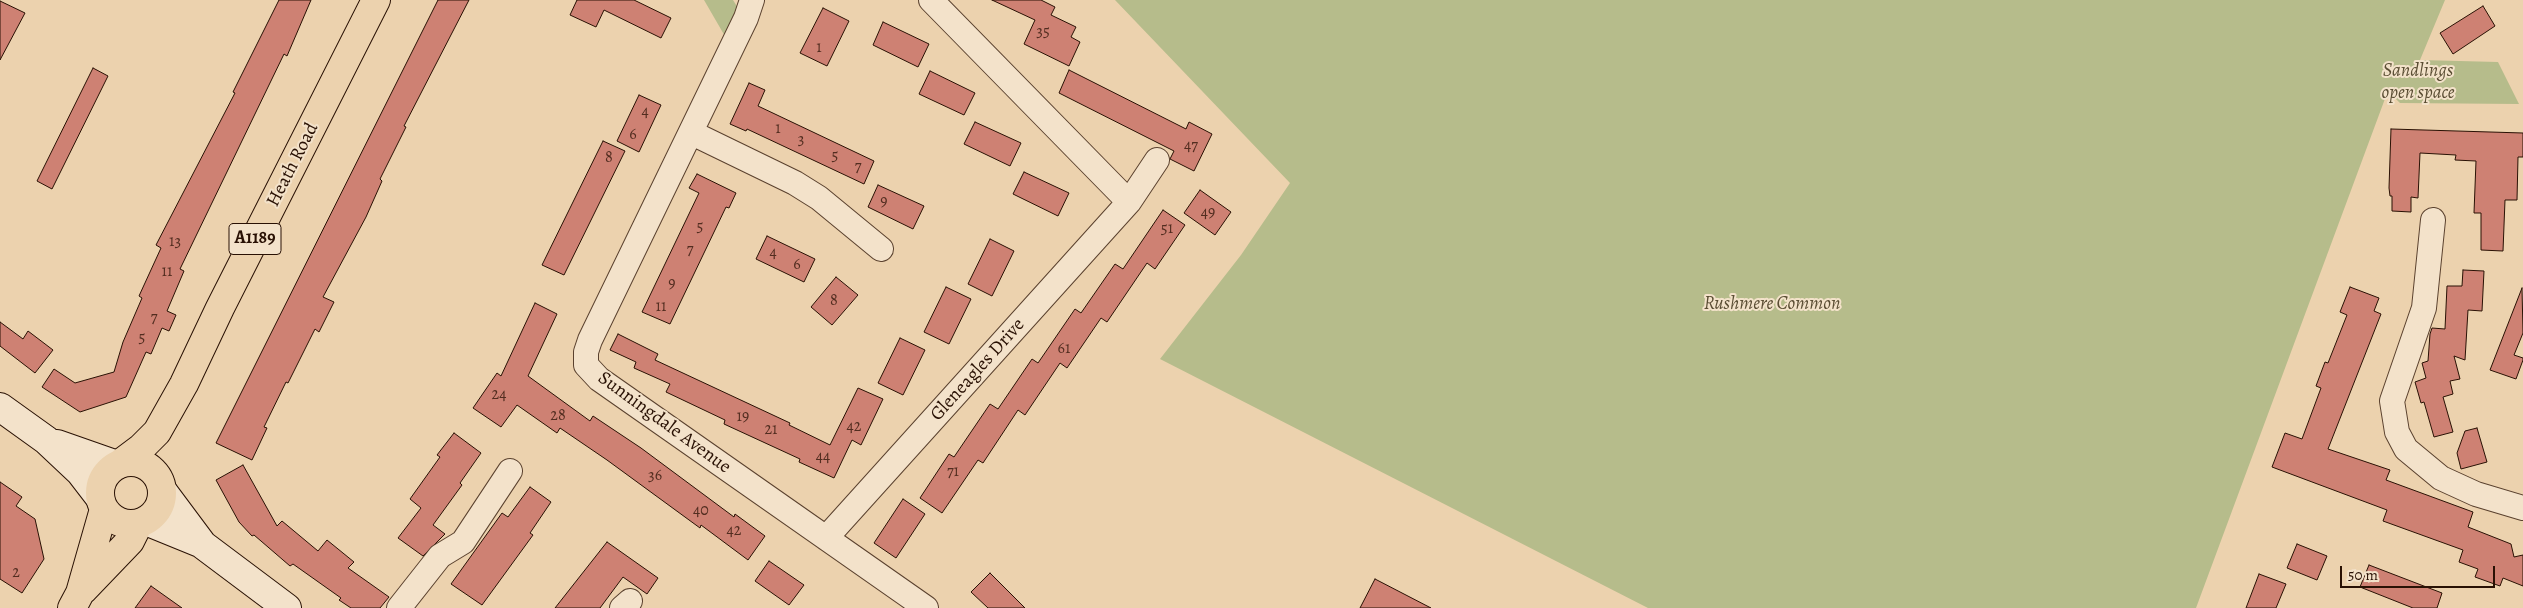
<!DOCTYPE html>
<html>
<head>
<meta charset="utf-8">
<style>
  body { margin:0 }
  #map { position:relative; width:2523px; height:608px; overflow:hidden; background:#ecd2ae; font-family:Alegreya,serif }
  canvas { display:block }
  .scale { position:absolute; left:2340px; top:566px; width:155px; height:22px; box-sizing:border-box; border:2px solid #291104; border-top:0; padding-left:6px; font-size:15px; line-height:18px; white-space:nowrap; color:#291104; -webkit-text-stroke:4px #f3e2ca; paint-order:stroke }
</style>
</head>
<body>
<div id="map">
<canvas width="2523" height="608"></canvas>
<div class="scale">50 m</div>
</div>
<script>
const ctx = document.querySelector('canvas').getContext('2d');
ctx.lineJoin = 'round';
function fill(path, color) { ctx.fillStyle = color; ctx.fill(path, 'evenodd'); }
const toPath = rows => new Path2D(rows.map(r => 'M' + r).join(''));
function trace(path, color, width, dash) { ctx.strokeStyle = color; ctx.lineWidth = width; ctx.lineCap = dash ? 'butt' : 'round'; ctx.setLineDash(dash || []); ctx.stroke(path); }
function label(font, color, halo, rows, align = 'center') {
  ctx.font = font + ' Alegreya,serif'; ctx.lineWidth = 4; ctx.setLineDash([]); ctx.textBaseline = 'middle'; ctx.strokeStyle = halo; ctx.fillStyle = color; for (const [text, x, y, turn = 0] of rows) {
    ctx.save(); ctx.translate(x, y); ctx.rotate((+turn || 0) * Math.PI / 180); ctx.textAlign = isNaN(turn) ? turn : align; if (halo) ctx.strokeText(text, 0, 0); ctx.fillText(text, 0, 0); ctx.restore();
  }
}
fill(toPath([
  [704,0,733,0,738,8,726,38],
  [1115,0,2445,0,2420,60,2498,62,2519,104,2400,103,2395,98,2386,96,2196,608,1648,608,1160,359,1241,255,1290,183]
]), '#b6bc8b');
const building = toPath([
  [279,0,311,0,287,56,284,54,180,269,184,271,167,311,176,315,169,331,162,328,151,354,146,352,126,397,80,412,42,387,54,369,75,383,114,372,123,342,142,298,139,296,161,248,156,245,235,93,233,92,279,0],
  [438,0,469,0,404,126,406,127,380,179,382,181,366,217,323,297,334,302,319,332,315,329,288,383,286,382,264,427,267,428,252,460,216,443,438,0],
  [577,0,634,0,671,18,661,38,604,10,596,27,570,15,577,0],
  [992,0,1041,0,1055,7,1051,15,1076,27,1071,37,1080,42,1069,66,1024,44,1035,20,992,0],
  [0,1,25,13,0,60,0,1],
  [2483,6,2495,26,2453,54,2440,33,2483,6],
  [823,8,849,21,827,66,800,53,823,8],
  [883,22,929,44,918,67,873,45,883,22],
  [93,68,108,76,52,189,37,181,93,68],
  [1069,70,1186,129,1189,122,1212,134,1194,171,1170,159,1174,151,1059,93,1069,70],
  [930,71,975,93,964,115,919,94,930,71],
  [749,83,765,90,758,106,874,161,864,184,747,129,746,131,730,124,749,83],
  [639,95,661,105,639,152,617,141,639,95],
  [975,122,1021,143,1010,166,964,144,975,122],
  [2391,129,2523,133,2523,157,2518,157,2517,200,2505,200,2503,251,2481,250,2481,213,2474,213,2476,161,2455,160,2456,155,2420,153,2418,198,2411,197,2411,212,2392,211,2392,196,2390,196,2389,188,2391,129],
  [603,141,625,151,564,275,542,265,603,141],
  [1024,172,1069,193,1058,216,1013,194,1024,172],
  [697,174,736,193,729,208,726,207,670,324,642,312,699,193,689,188,697,174],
  [878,185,924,206,913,229,868,207,878,185],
  [1200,190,1231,212,1215,235,1184,213,1200,190],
  [1163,210,1185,225,1155,269,1147,263,1107,322,1101,318,1067,368,1060,363,1025,415,1018,410,983,463,978,460,942,513,920,498,949,454,954,457,990,404,998,409,1032,359,1038,363,1075,309,1081,313,1115,264,1123,269,1163,210],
  [767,236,815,259,804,282,756,259,767,236],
  [990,239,1014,251,992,296,968,284,990,239],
  [2463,270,2484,271,2482,311,2468,310,2465,360,2454,356,2460,379,2450,381,2453,394,2443,397,2453,432,2434,437,2424,402,2421,403,2415,382,2426,378,2422,363,2428,361,2430,334,2432,328,2445,329,2447,286,2462,286,2463,270],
  [836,277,858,295,832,325,811,307,836,277],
  [946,287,971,299,949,344,924,332,946,287],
  [2350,287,2379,298,2374,311,2381,314,2328,449,2390,470,2386,480,2473,512,2468,527,2511,544,2514,557,2523,555,2523,586,2503,578,2500,586,2475,577,2478,569,2459,562,2463,550,2383,521,2387,510,2272,467,2285,433,2302,439,2321,388,2316,386,2325,362,2328,363,2347,315,2340,312,2350,287],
  [2522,288,2523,333,2514,355,2523,358,2523,360,2516,379,2490,370,2522,288],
  [535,303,557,314,528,376,590,421,593,416,641,448,734,517,735,514,765,536,748,560,701,525,700,528,607,460,560,428,557,433,517,405,501,427,473,408,497,373,501,376,535,303],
  [0,322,23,339,28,331,53,350,35,373,0,346,0,322],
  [618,334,658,354,655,360,790,423,789,425,830,445,858,388,883,399,861,445,852,440,834,478,799,462,800,459,724,424,725,420,666,392,670,384,634,368,636,362,610,350,618,334],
  [900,338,925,350,903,395,878,383,900,338],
  [2477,428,2487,462,2461,469,2457,453,2465,431,2477,428],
  [454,433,481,453,460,483,462,485,433,525,445,534,423,556,398,538,421,508,410,499,440,457,437,455,454,433],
  [243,465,277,526,282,521,318,551,327,540,354,562,348,568,389,597,380,608,351,608,339,600,341,598,293,564,290,566,254,535,252,536,239,522,216,480,243,465],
  [0,482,22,497,16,506,35,519,44,559,22,593,0,579,0,482],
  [530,487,551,502,530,533,533,535,482,605,451,584,502,513,508,517,530,487],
  [903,499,925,514,896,558,874,543,903,499],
  [607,542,658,578,647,594,623,577,600,608,555,608,607,542],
  [2297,544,2327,556,2317,580,2287,568,2297,544],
  [769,561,804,585,789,605,755,581,769,561],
  [2369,565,2442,593,2437,608,2413,608,2360,587,2369,565],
  [990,573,1025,608,988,608,971,592,990,573],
  [2259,574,2286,584,2276,608,2246,608,2259,574],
  [1375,579,1431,608,1360,608,1375,579],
  [151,586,182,608,135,608,151,586]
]);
fill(building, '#ce8173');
trace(building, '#291104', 1);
const street = toPath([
  [752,0,746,18,590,340,586,352,586,365,599,379,926,608],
  [931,0,1129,202],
  [692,133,795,183,819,198,881,249],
  [2433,220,2424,308,2392,401,2397,432,2406,449,2441,478,2476,494,2523,508],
  [826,538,1129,202,1157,160],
  [399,608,440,556,463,542,510,471],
  [622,608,630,601]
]);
const secondary = toPath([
  [0,407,46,440,80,472,100,498],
  [57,444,117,465],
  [162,490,203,545,287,608],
  [146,521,200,543]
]);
const primary = toPath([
  '100 493a31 31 0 1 1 62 0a31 31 0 1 1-62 0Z',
  [121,463,141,448,157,432,184,384,220,308,376,0],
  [83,590,130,541,139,523],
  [72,608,80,593,104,509]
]);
trace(street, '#5a412e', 26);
trace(secondary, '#291104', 30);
trace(primary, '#291104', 30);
trace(street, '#f3e2ca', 24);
trace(secondary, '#f3e2ca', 28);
trace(primary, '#ecd2ae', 28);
label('16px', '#522d20', null, [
  ["35",1043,32],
  ["1",819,48],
  ["4",645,112],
  ["1",778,129],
  ["6",633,135],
  ["3",801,140],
  ["47",1191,146],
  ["5",835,156],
  ["8",609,158],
  ["7",858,167],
  ["9",884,202],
  ["49",1208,213],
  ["5",700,227],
  ["51",1167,229],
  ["13",175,242],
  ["7",690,250],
  ["4",773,253],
  ["6",797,265],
  ["11",167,272],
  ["9",672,284],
  ["8",834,301],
  ["11",661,307],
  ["7",154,318],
  ["5",142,338],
  ["61",1064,349],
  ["24",499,395],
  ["28",558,416],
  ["19",743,417],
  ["42",854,427],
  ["21",771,430],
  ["44",823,457],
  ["71",953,472],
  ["36",655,476],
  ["40",701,511],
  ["42",734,531],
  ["2",16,573]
]);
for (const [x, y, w] of [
  [255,239,52]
]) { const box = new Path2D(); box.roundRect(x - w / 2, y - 15.5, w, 31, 4); ctx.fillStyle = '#f3e2ca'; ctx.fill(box); trace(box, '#291104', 1); }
label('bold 18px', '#291104', null, [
  ["A1189",255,239]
]);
label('italic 19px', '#5a4d33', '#f3e2ca', [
  ["Sandlings",2418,71],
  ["open space",2418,93],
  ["Rushmere Common",1772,304]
]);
label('19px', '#291104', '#f3e2ca', [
  ["Heath Road",293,165,-63],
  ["Gleneagles Drive",978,370,-48],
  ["Sunningdale Avenue",664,423,36]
]);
</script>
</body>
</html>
